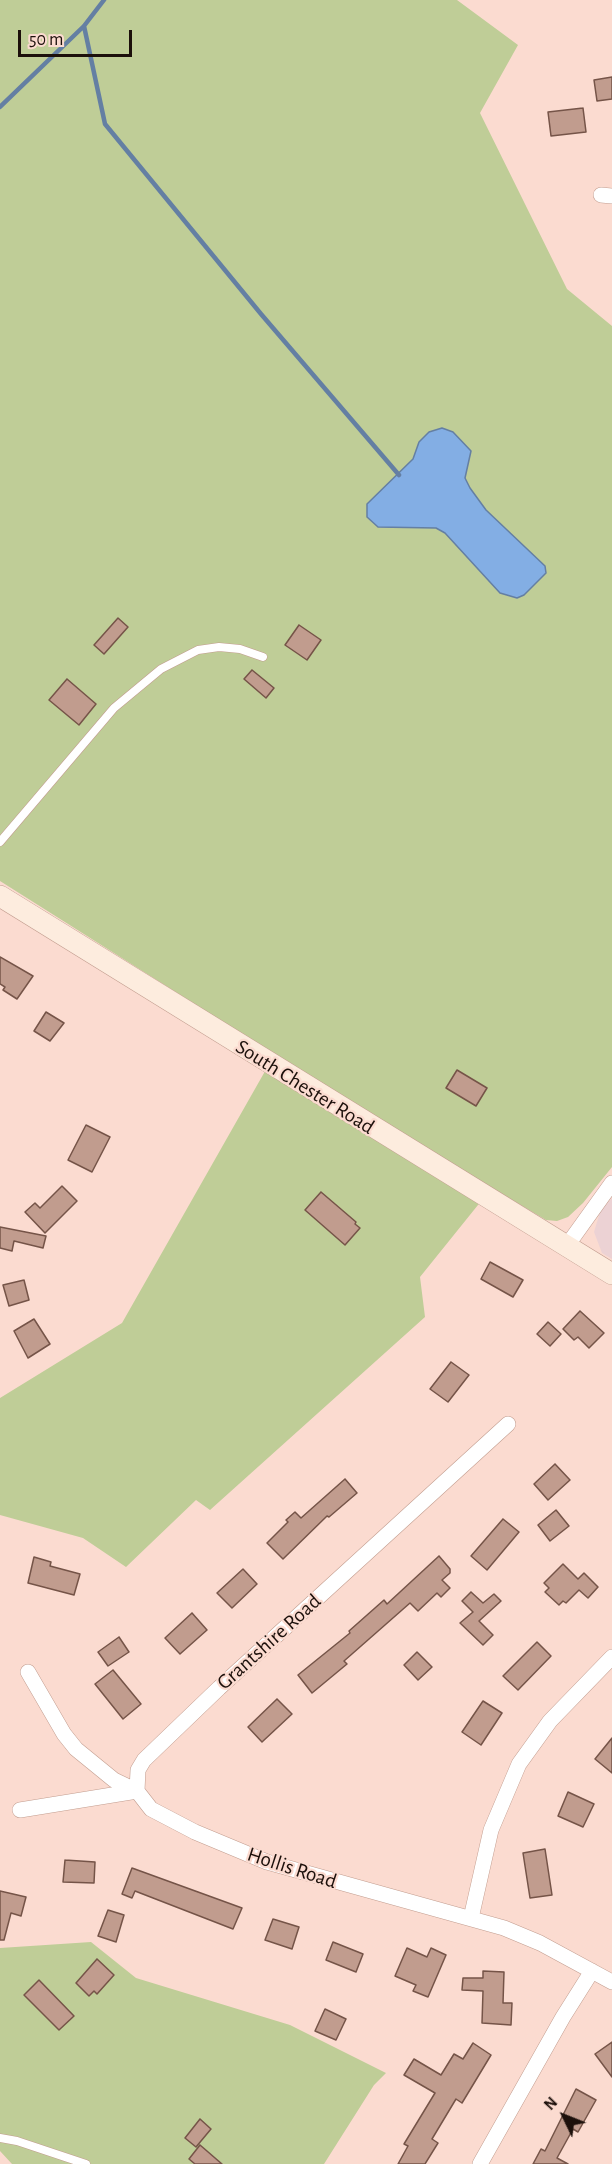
<!DOCTYPE html>
<html>
<head>
<meta charset="utf-8">
<style>
  body { margin:0 }
  #map { position:relative; width:612px; height:2164px; overflow:hidden; background:#fbdbd0; font-family:"Alegreya Sans",sans-serif }
  canvas { display:block }
  .north { position:absolute; left:534px; top:2086px; width:60px; height:60px; -webkit-text-stroke:4px #fbdbd0; paint-order:stroke; rotate:313deg; font-size:16px; font-weight:700; line-height:24px; text-align:center; color:#1c100b }
  .north::after { content:''; display:block; margin:auto; width:21px; height:27px; background:#1c100b; clip-path:polygon(50% 0,100% 100%,50% 72%,0 100%) }
  .scale { position:absolute; left:18px; top:30px; width:114px; height:27px; box-sizing:border-box; border:3px solid #1c100b; border-top:0; padding-left:8px; font-size:18px; line-height:21px; white-space:nowrap; color:#1c100b; -webkit-text-stroke:4px #fbdbd0; paint-order:stroke }
</style>
</head>
<body>
<div id="map">
<canvas width="612" height="2164"></canvas>
<div class="north">N</div>
<div class="scale">50 m</div>
</div>
<script>
const ctx = document.querySelector('canvas').getContext('2d');
ctx.lineJoin = 'round';
function fill(path, color) { ctx.fillStyle = color; ctx.fill(path, 'evenodd'); }
const toPath = rows => new Path2D(rows.map(r => 'M' + r).join(''));
function trace(path, color, width, dash) { ctx.strokeStyle = color; ctx.lineWidth = width; ctx.lineCap = dash ? 'butt' : 'round'; ctx.setLineDash(dash || []); ctx.stroke(path); }
function label(font, color, halo, rows, align = 'center') {
  ctx.font = font + ' "Alegreya Sans",sans-serif'; ctx.lineWidth = 4.5; ctx.setLineDash([]); ctx.textBaseline = 'middle'; ctx.strokeStyle = halo; ctx.fillStyle = color; for (const [text, x, y, turn = 0] of rows) {
    ctx.save(); ctx.translate(x, y); ctx.rotate((+turn || 0) * Math.PI / 180); ctx.textAlign = isNaN(turn) ? turn : align; if (halo) ctx.strokeText(text, 0, 0); ctx.fillText(text, 0, 0); ctx.restore();
  }
}
fill(toPath([
  [612,1198,612,1259,602,1253,594,1232,600,1212]
]), '#ecd2d4');
fill(toPath([
  [0,0,457,0,518,45,480,113,567,289,612,326,612,1167,583,1203,568,1217,557,1221,546,1220,394,1130,0,881],
  [268,1066,482,1200,420,1277,425,1317,210,1510,196,1500,126,1567,83,1538,0,1515,0,1398,122,1323],
  [91,1942,136,1978,290,2025,386,2073,374,2085,324,2164,12,2164,0,2151,0,1948]
]), '#bfcd97');
const water = toPath([
  [442,428,453,432,471,451,465,478,470,488,486,510,545,566,546,573,524,595,517,598,500,593,445,533,436,528,378,527,367,517,367,504,413,459,419,442,429,432,442,428]
]);
fill(water, '#83aee4');
trace(water, '#647fa3', 1.5);
trace(toPath([
  [84,26,105,124,261,314,399,475],
  [0,107,84,26,104,0]
]), '#647fa3', 4.5);
const building = toPath([
  [612,77,612,99,597,101,594,80,612,77],
  [583,108,586,132,551,136,548,112,583,108],
  [118,618,128,627,104,654,94,645,118,618],
  [299,625,321,640,307,660,285,645,299,625],
  [252,670,274,688,266,698,244,679,252,670],
  [67,679,96,704,79,725,49,700,67,679],
  [0,957,33,976,17,999,3,990,5,987,0,984,0,957],
  [46,1012,64,1023,50,1041,34,1031,46,1012],
  [457,1070,487,1088,476,1106,446,1088,457,1070],
  [86,1125,110,1137,92,1172,68,1160,86,1125],
  [62,1186,77,1201,45,1233,25,1212,35,1203,40,1208,62,1186],
  [321,1192,356,1222,355,1224,360,1228,345,1245,305,1210,321,1192],
  [0,1227,46,1236,43,1248,14,1241,12,1251,0,1248,0,1227],
  [490,1262,523,1280,513,1297,481,1279,490,1262],
  [24,1280,29,1300,9,1306,3,1285,24,1280],
  [580,1311,604,1333,589,1348,578,1337,574,1340,563,1329,580,1311],
  [34,1319,50,1344,28,1358,14,1331,34,1319],
  [548,1322,561,1334,550,1346,537,1334,548,1322],
  [451,1362,469,1375,448,1402,430,1389,451,1362],
  [555,1464,570,1480,548,1500,534,1484,555,1464],
  [345,1479,357,1493,329,1517,327,1516,283,1559,267,1543,288,1522,286,1520,295,1512,301,1518,345,1479],
  [556,1510,569,1526,550,1541,538,1525,556,1510],
  [503,1519,519,1532,487,1570,471,1556,503,1519],
  [439,1556,450,1569,450,1573,442,1580,450,1588,441,1597,437,1593,418,1611,410,1603,344,1661,347,1664,312,1693,298,1675,350,1633,349,1631,384,1600,387,1604,439,1556],
  [34,1557,51,1562,50,1566,80,1574,74,1595,28,1583,34,1557],
  [563,1564,578,1579,584,1573,598,1587,588,1598,579,1590,566,1603,563,1601,559,1605,545,1592,549,1588,544,1583,563,1564],
  [243,1569,257,1584,232,1608,217,1593,243,1569],
  [471,1592,483,1603,494,1594,501,1601,479,1621,493,1635,483,1645,460,1623,473,1612,462,1601,471,1592],
  [192,1613,207,1630,180,1654,165,1638,192,1613],
  [119,1637,129,1652,108,1666,98,1652,119,1637],
  [537,1642,551,1656,518,1690,503,1676,537,1642],
  [417,1652,432,1667,418,1680,404,1665,417,1652],
  [113,1670,141,1704,123,1719,95,1684,113,1670],
  [277,1699,292,1714,262,1742,248,1727,277,1699],
  [483,1701,502,1713,481,1745,462,1732,483,1701],
  [612,1738,612,1773,595,1759,612,1738],
  [568,1792,594,1804,583,1827,558,1816,568,1792],
  [545,1849,552,1895,530,1898,523,1853,545,1849],
  [65,1860,95,1862,94,1883,63,1882,65,1860],
  [132,1868,242,1908,233,1929,135,1891,132,1898,122,1894,132,1868],
  [0,1891,26,1897,21,1916,11,1913,4,1940,0,1940,0,1891],
  [108,1910,124,1915,116,1942,98,1936,108,1910],
  [273,1919,299,1927,292,1949,265,1940,273,1919],
  [333,1942,363,1954,356,1972,326,1960,333,1942],
  [407,1948,427,1957,431,1948,446,1955,428,1997,413,1991,416,1985,395,1976,407,1948],
  [97,1959,114,1975,97,1994,94,1991,89,1996,76,1983,97,1959],
  [483,1971,504,1972,503,2003,512,2003,511,2025,482,2023,483,1991,462,1990,463,1978,483,1978,483,1971],
  [39,1980,74,2016,59,2030,24,1995,39,1980],
  [325,2009,346,2019,336,2040,315,2031,325,2009],
  [612,2042,612,2077,595,2054,612,2042],
  [473,2043,491,2055,462,2103,456,2099,432,2139,438,2143,425,2164,398,2164,408,2146,404,2144,435,2093,404,2075,414,2059,441,2075,454,2054,463,2059,473,2043],
  [576,2089,596,2100,578,2132,573,2129,557,2158,568,2164,533,2164,541,2149,545,2151,576,2089],
  [200,2119,211,2129,196,2147,185,2138,200,2119],
  [200,2145,222,2164,195,2164,189,2159,200,2145]
]);
fill(building, '#c19c8e');
trace(building, '#755448', 1.5);
const lane = toPath([
  [0,842,114,708,161,669,198,650,219,647,240,649,263,657],
  [0,2138,17,2141,86,2164]
]);
const street = toPath([
  [601,195,612,196],
  [566,1247,612,1183],
  [28,1672,64,1734,76,1749,114,1780,137,1791,151,1809,195,1832,267,1862,504,1928,540,1943,612,1982],
  [20,1810,137,1791,138,1770,144,1760,219,1688,508,1424],
  [471,1918,491,1830,519,1764,550,1721,612,1657],
  [480,2164,563,2017,592,1971]
]);
const secondary = toPath([
  [0,896,612,1274]
]);
trace(lane, '#c29d8f', 9);
trace(street, '#c29d8f', 16);
trace(secondary, '#c29d8f', 22);
trace(lane, '#fff', 8);
trace(street, '#fff', 15);
trace(secondary, '#fdecde', 21);
label('21px', '#1c100b', '#fbdbd0', [
  ["South Chester Road",305,1087,32],
  ["Grantshire Road",269,1642,-42],
  ["Hollis Road",292,1868,18]
]);
</script>
</body>
</html>
